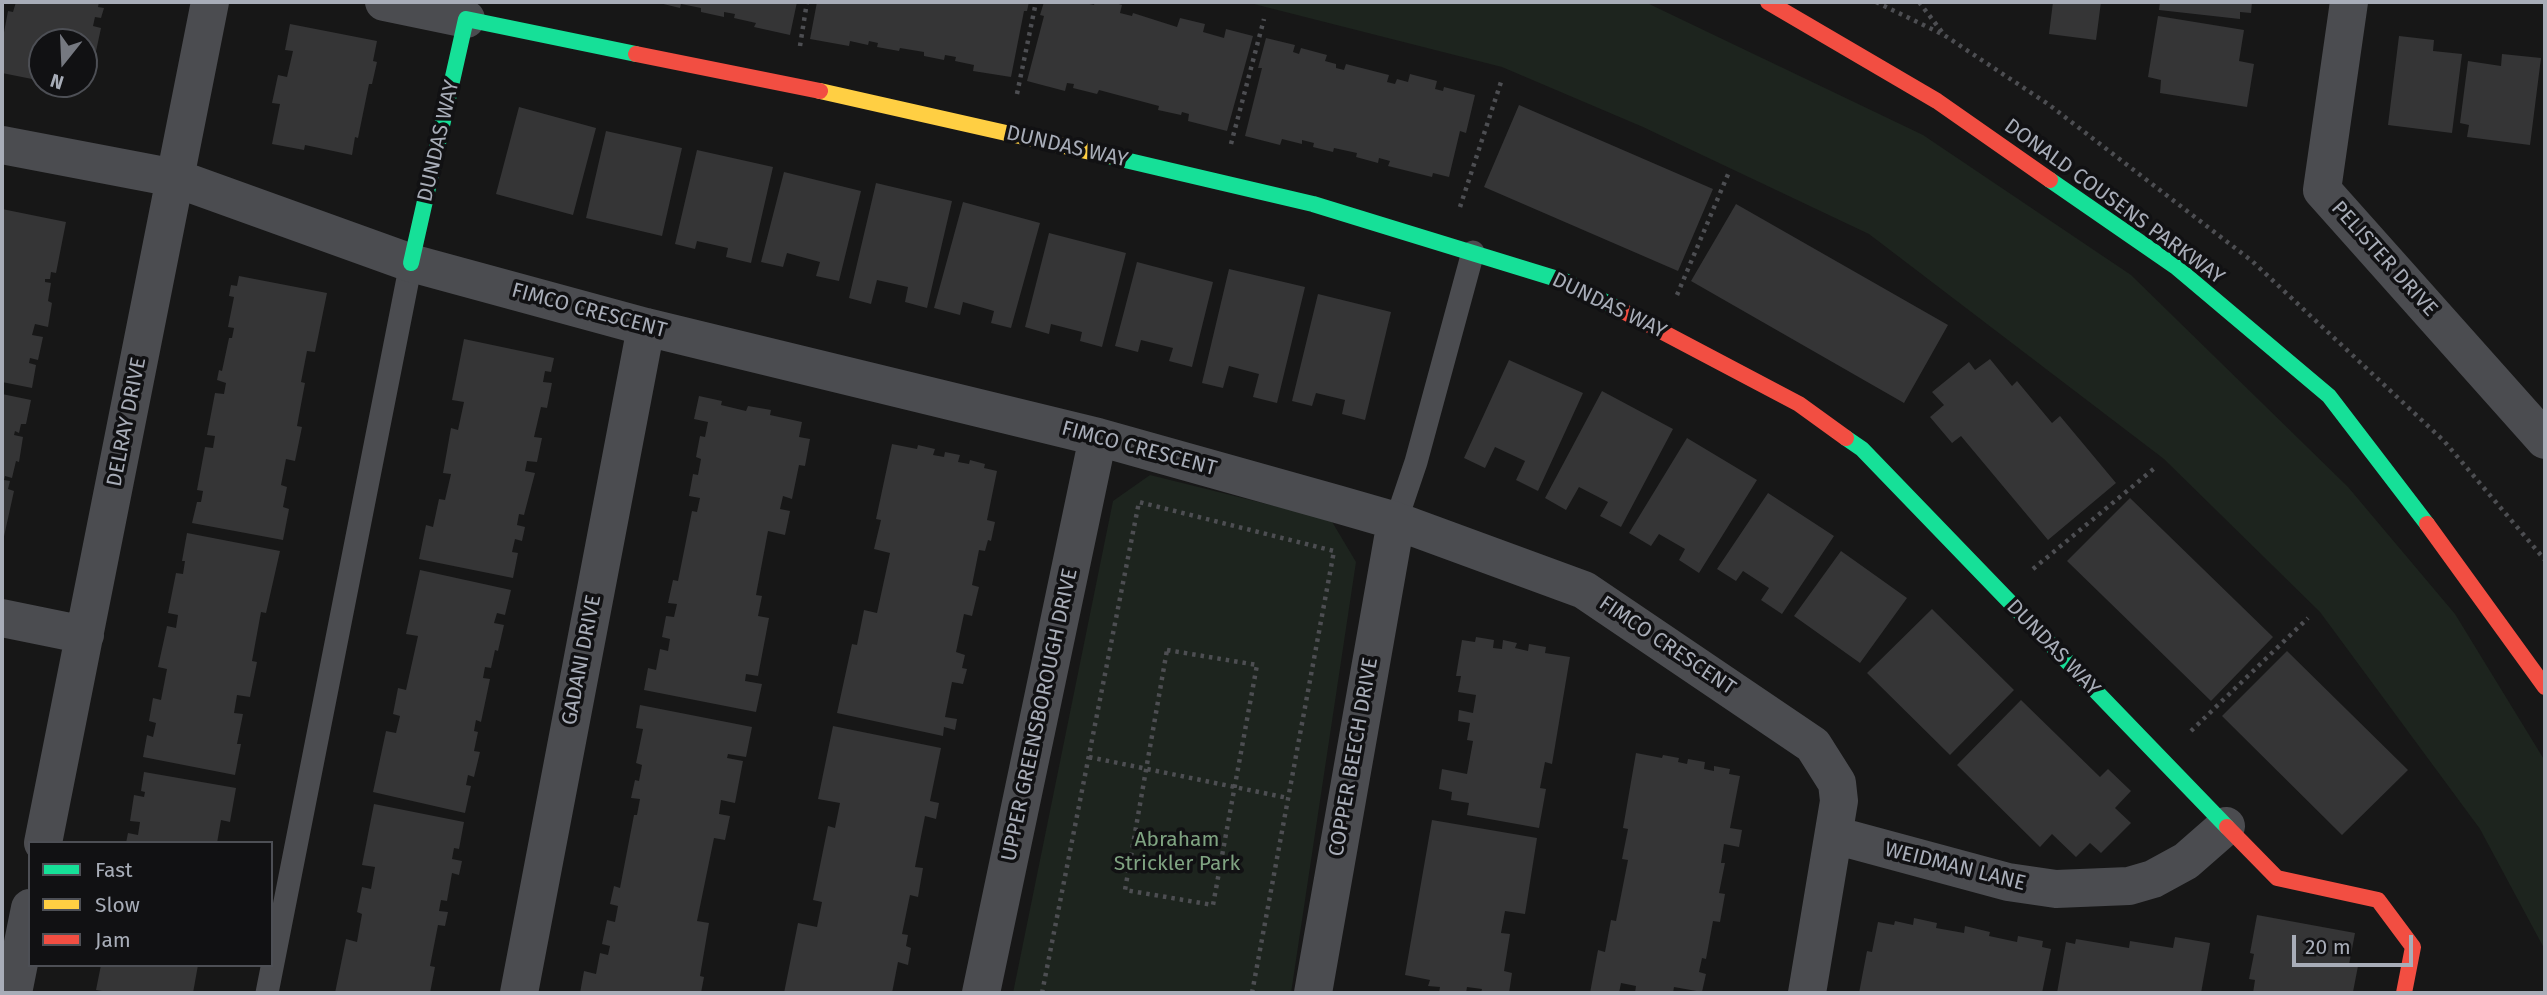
<!DOCTYPE html>
<html>
<head>
<meta charset="utf-8">
<style>
  body { margin:0 }
  #map { position:relative; width:2547px; height:995px; overflow:hidden; background:#171717; font-family:"Fira Sans",sans-serif }
  canvas { display:block }
  .frame { position:absolute; inset:0; border:4px solid #a8adb8; pointer-events:none }
  .legend { position:absolute; left:28px; top:841px; width:245px; height:126px; box-sizing:border-box; background:#111113; border:2px solid #4d4f55; margin:0; padding:9px 12px; list-style:none; font-size:21px; color:#a8adb8 }
  .legend li { display:flex; align-items:center; gap:14px; height:35px }
  .legend b { width:35px; border:2px solid #4d4f55 }
  .north { position:absolute; left:28px; top:28px; width:70px; height:70px; box-sizing:border-box; background:#111113; border:2px solid #4d4f55; border-radius:50%; rotate:198deg; font-size:19px; font-weight:700; line-height:28px; text-align:center; color:#a8adb8 }
  .north::after { content:''; display:block; margin:auto; width:24px; height:32px; background:#757880; clip-path:polygon(50% 0,100% 100%,50% 72%,0 100%) }
  .scale { position:absolute; left:2292px; top:935px; width:121px; height:32px; box-sizing:border-box; border:4px solid #a8adb8; border-top:0; padding-left:9px; font-size:21px; line-height:24px; white-space:nowrap; color:#a8adb8; -webkit-text-stroke:5px #111113; paint-order:stroke }
</style>
</head>
<body>
<div id="map">
<canvas width="2547" height="995"></canvas>
<div class="frame"></div>
<ul class="legend">
<li><b style="height:9px;background:#16e098"></b>Fast</li>
<li><b style="height:9px;background:#ffcf43"></b>Slow</li>
<li><b style="height:9px;background:#f24e42"></b>Jam</li>
</ul>
<div class="north">N</div>
<div class="scale">20 m</div>
</div>
<script>
const ctx = document.querySelector('canvas').getContext('2d');
ctx.lineJoin = 'round';
function fill(path, color) { ctx.fillStyle = color; ctx.fill(path, 'evenodd'); }
const toPath = rows => new Path2D(rows.map(r => 'M' + r).join(''));
function trace(path, color, width, dash) { ctx.strokeStyle = color; ctx.lineWidth = width; ctx.lineCap = dash ? 'butt' : 'round'; ctx.setLineDash(dash || []); ctx.stroke(path); }
function label(font, color, halo, rows, align = 'center') {
  ctx.font = font + ' "Fira Sans",sans-serif'; ctx.lineWidth = 7; ctx.setLineDash([]); ctx.textBaseline = 'middle'; ctx.strokeStyle = halo; ctx.fillStyle = color; for (const [text, x, y, turn = 0] of rows) {
    ctx.save(); ctx.translate(x, y); ctx.rotate((+turn || 0) * Math.PI / 180); ctx.textAlign = isNaN(turn) ? turn : align; if (halo) ctx.strokeText(text, 0, 0); ctx.fillText(text, 0, 0); ctx.restore();
  }
}
fill(toPath([
  [1246,2,1645,2,1923,135,2131,275,2348,487,2455,614,2545,761,2545,950,2480,829,2320,612,2164,459,1869,234,1643,127,1502,67],
  [1150,475,1331,520,1356,562,1291,993,1013,993,1113,501]
]), '#1d241e');
fill(toPath([
  [16,2,99,2,98,7,104,8,101,18,95,17,93,26,101,28,95,56,84,54,84,42,42,42,42,81,2,73,4,55,2,55,2,43,8,11,13,12],
  [655,2,797,2,790,35,754,27,756,23,734,18,735,14,724,12,724,17,701,12,701,8,681,4,680,8],
  [817,2,1029,2,1027,11,1024,11,1011,77,973,71,974,65,955,61,956,57,945,55,944,60,924,56,924,52,900,48,899,51,877,47,878,43,869,41,868,45,850,41,849,46,810,39],
  [1044,2,1080,2,1094,5,1095,2,1112,2,1122,5,1120,13,1132,16,1133,13,1177,27,1180,18,1205,24,1203,32,1224,38,1226,29,1253,36,1227,131,1188,121,1189,114,1182,112,1181,115,1158,110,1159,106,1099,90,1097,94,1073,88,1074,84,1067,83,1065,91,1027,81,1044,16,1040,15],
  [2053,2,2101,2,2096,40,2049,34],
  [2160,2,2252,2,2251,13,2240,12,2240,19,2159,10],
  [2158,16,2244,30,2239,61,2254,64,2247,107,2160,93,2161,80,2148,77],
  [290,24,377,41,373,61,377,62,372,84,369,84,358,138,355,137,352,155,305,145,304,150,272,144,280,104,272,103,278,75,287,77,293,51,285,50],
  [2399,36,2434,40,2433,51,2462,54,2452,133,2388,125],
  [1266,38,1295,45,1293,52,1299,54,1301,48,1327,55,1325,61,1336,64,1336,68,1344,70,1346,64,1389,75,1387,82,1395,84,1397,79,1408,82,1410,74,1437,81,1435,89,1443,91,1444,87,1475,95,1466,133,1460,131,1449,177,1433,173,1432,177,1388,166,1390,161,1379,158,1378,163,1356,157,1357,153,1334,148,1333,152,1313,147,1314,143,1302,140,1302,144,1282,139,1280,145,1245,136,1262,68,1258,68],
  [2502,54,2541,58,2530,145,2467,137,2469,125,2460,123,2468,61,2501,66],
  [47,84,83,84,81,92],
  [1519,105,1713,189,1678,271,1484,187],
  [519,107,596,128,573,215,496,194],
  [606,131,682,148,662,236,586,218],
  [697,150,773,167,751,263,726,257,728,248,697,241,695,249,675,244],
  [784,172,861,191,839,281,816,276,820,262,787,253,783,267,761,262],
  [876,183,952,201,927,308,905,302,908,287,877,280,871,304,849,298],
  [963,202,1040,223,1011,328,991,323,994,311,963,302,960,315,934,308],
  [1736,204,1948,325,1904,403,1691,281],
  [2,209,66,222,56,273,51,272,50,279,45,279,45,282,51,283,48,301,52,303,48,327,35,324,32,335,43,337,38,360,30,358,29,363,36,365,32,388,2,382],
  [1049,233,1126,253,1102,347,1080,341,1082,332,1051,324,1049,334,1025,327],
  [1137,262,1213,282,1192,367,1169,361,1173,348,1141,340,1138,352,1115,346],
  [1229,269,1305,287,1277,403,1253,397,1259,374,1229,366,1223,388,1202,383],
  [239,276,327,293,315,352,307,351,301,382,305,383,297,426,302,427,295,461,286,459,281,485,287,487,283,507,289,509,283,540,192,523,197,502,201,502,203,491,197,490,205,447,213,448,215,436,207,435,215,393,224,394,226,383,217,380,219,370,222,371,229,338,232,338,234,328,228,327,234,297,229,296,231,285,237,286],
  [1318,294,1391,312,1365,420,1342,414,1345,400,1316,393,1312,406,1292,401],
  [464,339,554,358,551,372,545,371,543,382,552,383,547,408,541,407,534,437,542,438,537,462,527,461,525,471,535,473,524,515,519,514,517,525,525,527,522,541,515,539,512,552,518,553,513,578,419,559,426,525,433,527,439,499,445,500,451,474,443,473,451,428,458,430,464,402,452,400],
  [1990,359,2012,386,2017,381,2052,423,2060,416,2116,483,2048,540,1961,436,1952,443,1930,417,1944,405,1932,392,1969,362,1975,370],
  [1509,360,1583,393,1538,491,1516,480,1525,461,1495,447,1485,468,1464,458],
  [1602,391,1673,429,1621,527,1600,516,1608,502,1579,487,1566,510,1545,498],
  [2,394,31,400,26,424,21,424,19,433,15,431,14,435,23,437,19,462,16,461,12,478,5,476,4,480,10,481,8,489,14,491,3,541],
  [699,396,722,401,721,405,746,411,748,406,771,410,770,415,802,422,799,437,810,439,805,466,799,465,792,499,783,496,780,509,790,511,785,535,768,531,756,595,762,596,758,616,769,618,758,676,746,674,745,681,762,684,756,712,644,690,648,668,656,670,660,649,668,651,670,639,662,637,666,616,674,617,677,604,668,603,673,580,678,581,692,511,697,512,700,498,689,496,693,474,698,475,701,459,696,457,700,436,705,437,708,422,694,419],
  [1687,438,1757,480,1699,573,1679,560,1685,549,1659,534,1651,546,1629,533],
  [892,444,917,449,918,445,935,449,933,455,944,457,945,452,960,455,958,462,969,464,970,460,985,464,984,468,997,471,987,520,995,522,991,541,988,540,985,551,979,550,972,585,979,587,972,616,964,614,956,652,965,655,962,668,967,669,963,684,952,682,945,717,957,719,955,730,944,727,943,736,837,713,852,644,857,645,864,610,877,613,890,553,874,549,881,520,876,519],
  [1768,493,1834,536,1782,614,1761,600,1769,588,1743,571,1736,581,1717,569],
  [2130,498,2273,637,2211,701,2067,561],
  [187,533,280,551,266,613,261,612,252,661,257,662,250,697,237,695,234,713,243,714,237,744,241,744,235,775,143,757,147,735,153,737,156,723,149,721,153,698,161,700,167,669,158,667,167,626,176,628,178,615,168,613,176,573,183,574,185,561,182,561],
  [1841,551,1907,598,1860,663,1794,616],
  [420,570,511,590,505,615,497,613,494,623,504,625,498,651,495,650,491,668,485,667,483,678,490,679,481,722,476,720,474,731,478,732,474,751,480,752,474,777,468,775,466,785,471,786,465,813,373,792,386,731,396,733,400,716,393,714,398,688,406,690,418,636,406,634],
  [1932,609,2014,690,1950,755,1867,673],
  [1476,637,1494,640,1493,648,1502,649,1503,640,1517,643,1515,648,1528,651,1529,644,1546,647,1545,653,1570,657,1552,764,1545,762,1540,788,1546,789,1539,828,1467,815,1469,803,1451,800,1452,792,1439,789,1442,769,1467,774,1473,741,1467,740,1470,723,1458,721,1459,710,1473,713,1476,695,1458,692,1461,676,1456,676,1462,640,1475,642],
  [2287,651,2408,770,2342,835,2222,716],
  [2021,700,2100,777,2108,769,2131,791,2115,808,2131,823,2101,853,2090,843,2076,857,2052,834,2040,847,1957,765],
  [640,705,752,727,746,757,728,754,727,758,743,761,735,803,721,800,719,814,730,816,725,840,714,838,697,921,709,923,700,976,704,977,701,993,580,993,584,971,596,974,600,953,608,955,610,946,602,944,607,920,615,922,618,906,610,904,614,886,620,888,634,815,637,815,640,799,631,798,635,780,639,781,642,765,636,763,643,729,636,728],
  [833,726,941,748,930,801,939,803,936,819,925,816,915,867,923,868,918,897,910,895,902,934,908,935,906,946,911,948,908,965,898,962,892,993,784,993,798,923,817,927,822,902,813,900,828,826,835,828,840,803,818,799],
  [1636,753,1662,758,1663,755,1679,758,1678,762,1687,764,1688,759,1705,762,1704,769,1714,771,1714,766,1730,769,1729,774,1740,776,1730,828,1742,830,1739,847,1724,844,1721,863,1725,863,1719,893,1725,894,1720,922,1713,921,1706,959,1702,958,1699,972,1706,974,1702,992,1674,987,1673,993,1635,993,1636,986,1621,983,1619,993,1590,993,1598,950,1605,952,1611,920,1616,921,1628,860,1622,859,1628,829,1623,828],
  [144,772,236,788,230,822,221,820,217,843,126,843,128,833,138,835,140,822,130,821,134,795,144,797,145,792,141,791],
  [374,804,464,822,459,849,454,848,452,859,462,861,459,875,452,873,447,901,441,900,439,911,448,912,445,926,438,925,430,966,435,967,430,993,335,993,346,939,357,942,362,914,357,912,362,887,371,889,375,867,362,865],
  [1432,820,1537,838,1525,914,1505,911,1501,933,1510,934,1504,971,1512,973,1509,993,1481,993,1482,989,1467,987,1466,993,1452,991,1452,993,1439,993,1440,987,1428,986,1430,980,1405,975],
  [2257,915,2355,933,2349,965,2358,966,2353,992,2253,993,2255,980,2249,979,2254,954,2250,953],
  [1914,918,1937,923,1936,928,1964,933,1965,926,1990,932,1989,936,2017,942,2018,936,2043,941,2042,947,2051,949,2042,993,1859,993,1867,951,1872,952,1878,922,1894,925,1895,921,1913,925],
  [2175,937,2210,943,2201,993,2057,993,2066,942,2075,944,2076,939,2129,948,2130,941,2173,948],
  [101,965,198,965,193,993,115,993,96,990]
]), '#353536');
trace(toPath([
  [1876,2,1944,35,2048,104,2252,261,2444,441,2545,560],
  [1919,2,1942,32],
  [800,46,807,2],
  [1017,94,1036,2],
  [1231,144,1264,19],
  [1460,207,1501,82],
  [1677,295,1729,172],
  [2033,569,2156,467],
  [1167,650,1257,665,1213,905,1125,890,1167,650],
  [2191,731,2308,618],
  [1089,757,1288,798],
  [1042,993,1139,502,1334,551,1252,993]
]), '#4d4e52', 4.5, [3.5, 5]);
trace(toPath([
  [1396,521,1416,462,1473,252],
  [267,993,411,263]
]), '#4b4c50', 23);
trace(toPath([
  [384,2,466,19],
  [2349,2,2322,190,2545,440],
  [2,145,175,178,411,263,646,327,1098,437,1337,504,1396,521,1584,590,1813,745,1837,783,1839,801,1807,993],
  [2,618,85,635],
  [1834,835,2008,882,2056,889,2129,886,2153,879,2186,861,2226,826],
  [43,843,210,2],
  [13,993,30,908],
  [519,993,646,327],
  [981,993,1098,437],
  [1313,993,1396,521]
]), '#4b4c50', 38);
trace(toPath([
  [1108,156,1313,204,1567,282,1619,309],
  [2050,180,2176,267,2329,396,2427,524],
  [411,263,466,19,636,54],
  [1846,438,1862,449,2227,827]
]), '#16e098', 16);
trace(toPath([
  [820,91,1108,156]
]), '#ffcf43', 16);
trace(toPath([
  [1768,2,1937,101,2050,180],
  [636,54,820,91],
  [1619,309,1799,404,1846,438],
  [2427,524,2545,687],
  [2227,827,2277,878,2378,900,2413,947,2404,993]
]), '#f24e42', 16);
label('21px', '#a8adb8', '#111113', [
  ["DUNDAS WAY",439,141,-77],
  ["DUNDAS WAY",1067,147,13],
  ["DONALD COUSENS PARKWAY",2114,202,36],
  ["PELISTER DRIVE",2384,259,48],
  ["DUNDAS WAY",1609,306,26],
  ["FIMCO CRESCENT",589,311,15],
  ["DELRAY DRIVE",127,422,-79],
  ["FIMCO CRESCENT",1139,449,15],
  ["FIMCO CRESCENT",1667,646,34],
  ["DUNDAS WAY",2053,648,46],
  ["GADANI DRIVE",582,660,-79],
  ["UPPER GREENSBOROUGH DRIVE",1040,715,-78],
  ["COPPER BEECH DRIVE",1354,757,-80],
  ["WEIDMAN LANE",1955,867,14]
]);
label('21px', '#7fa381', '#111113', [
  ["Abraham",1177,840],
  ["Strickler Park",1177,864]
]);
</script>
</body>
</html>
